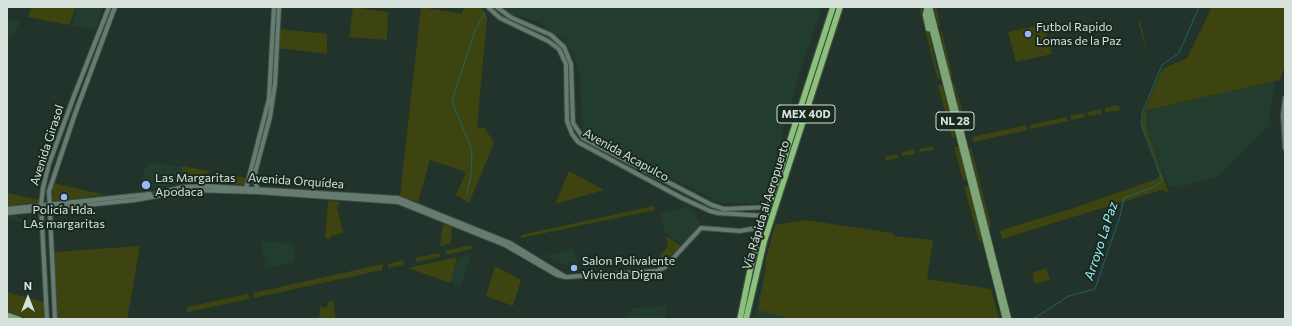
<!DOCTYPE html>
<html>
<head>
<meta charset="utf-8">
<style>
  body { margin:0 }
  #map { position:relative; width:1292px; height:326px; overflow:hidden; background:#21332a; font-family:Commissioner,sans-serif }
  canvas { display:block }
  .frame { position:absolute; inset:0; border:8px solid #d6e1db; pointer-events:none }
  .north { position:absolute; left:8px; top:278px; width:40px; height:40px; -webkit-text-stroke:3px #182920; paint-order:stroke; rotate:0deg; font-size:11px; font-weight:700; line-height:16px; text-align:center; color:#d6e1db }
  .north::after { content:''; display:block; margin:auto; width:14px; height:18px; background:#d6e1db; clip-path:polygon(50% 0,100% 100%,50% 72%,0 100%) }
</style>
</head>
<body>
<div id="map">
<canvas width="1292" height="326"></canvas>
<div class="frame"></div>
<div class="north">N</div>
</div>
<script>
const ctx = document.querySelector('canvas').getContext('2d');
ctx.lineJoin = 'round';
function fill(path, color) { ctx.fillStyle = color; ctx.fill(path, 'evenodd'); }
const toPath = rows => new Path2D(rows.map(r => 'M' + r).join(''));
function trace(path, color, width, dash) { ctx.strokeStyle = color; ctx.lineWidth = width; ctx.lineCap = dash ? 'butt' : 'round'; ctx.setLineDash(dash || []); ctx.stroke(path); }
function label(font, color, halo, rows, align = 'center') {
  ctx.font = font + ' Commissioner,sans-serif'; ctx.lineWidth = 4; ctx.setLineDash([]); ctx.textBaseline = 'middle'; ctx.strokeStyle = halo; ctx.fillStyle = color; for (const [text, x, y, turn = 0] of rows) {
    ctx.save(); ctx.translate(x, y); ctx.rotate((+turn || 0) * Math.PI / 180); ctx.textAlign = isNaN(turn) ? turn : align; if (halo) ctx.strokeText(text, 0, 0); ctx.fillText(text, 0, 0); ctx.restore();
  }
}
fill(toPath([
  [77,7,104,7,95,30,71,25],
  [501,7,822,7,801,70,763,203,720,203,583,133,579,69,565,40,534,20,504,13],
  [7,19,21,21,11,39,7,38],
  [1275,81,1269,120,1271,123,1218,177,1177,188,1168,185,1146,126,1146,110],
  [148,162,182,167,182,183,137,191],
  [689,206,700,223,683,245,666,234,660,213],
  [13,215,27,221,28,218,35,220,34,226,7,219,7,216],
  [261,241,295,244,294,262,266,268],
  [574,249,578,265,568,266,543,256],
  [471,254,461,286,450,282,458,258],
  [764,273,777,280,790,319,754,319],
  [667,306,665,319,626,319,632,308]
]), '#223c2e');
fill(toPath([
  [32,7,76,7,69,25,28,17],
  [353,7,388,12,387,40,349,37],
  [421,7,462,14,464,7,481,7,487,17,477,127,485,128,494,143,469,203,456,195,466,172,430,160,418,202,400,196],
  [919,7,923,7,922,14,927,31,929,33,936,65,941,78,938,81],
  [933,7,936,7,940,25,939,27],
  [1212,7,1285,7,1285,65,1280,80,1146,110,1146,126,1169,193,1161,190,1002,239,1000,232,1001,230,1071,209,1157,179,1161,173,1142,125,1144,112,1162,69,1187,58],
  [1138,22,1140,22,1149,58],
  [1044,24,1052,54,1016,62,1008,32],
  [280,29,327,34,327,54,278,48],
  [940,30,942,32,953,78,952,78,949,75],
  [951,83,954,83,962,110,961,112,959,112,956,99,957,97],
  [938,85,943,85,955,137,952,138],
  [1118,105,1120,110,1105,112,1105,108],
  [1101,109,1102,114,1088,116,1088,112],
  [1084,113,1085,117,1071,120,1070,116],
  [1066,117,1068,121,1031,129,1030,125],
  [1026,125,1028,130,973,142,972,137],
  [933,146,933,150,919,152,919,149],
  [954,147,960,147,967,180,963,180],
  [971,147,991,226,989,229,969,148],
  [914,149,915,154,902,156,902,152],
  [897,154,898,158,885,161,885,157],
  [182,166,209,171,207,183,182,186],
  [569,171,604,190,555,204],
  [220,173,246,178,246,180,244,185,219,184],
  [53,183,105,195,52,201],
  [964,186,970,186,982,237,981,241,979,241],
  [7,193,39,200,39,202,7,206],
  [328,201,340,202,337,207,343,233,331,236,329,239,325,238],
  [653,206,655,210,521,238,521,235],
  [805,220,893,233,894,236,933,240,927,279,991,289,999,319,792,319,758,310,766,268,765,262,775,225],
  [443,224,452,227,451,243,440,246],
  [666,236,681,246,659,266,658,257,668,247],
  [471,245,472,249,446,255,445,251],
  [140,246,127,319,58,319,54,252],
  [439,253,440,257,417,262,415,258],
  [457,257,450,283,408,268],
  [404,260,403,265,388,268,388,264],
  [383,264,382,270,254,298,253,293],
  [495,266,521,280,513,306,486,296],
  [1046,268,1050,280,1035,284,1032,273],
  [7,292,44,302,45,319,27,319,7,313],
  [248,294,249,299,187,312,187,307],
  [333,300,336,319,319,319,320,306,324,308,327,307,328,302]
]), '#3e4410');
trace(toPath([
  [1161,177,1141,124,1143,111,1162,65,1179,53,1199,7],
  [467,194,471,176,472,150,452,101,474,33,485,12],
  [1033,319,1069,296,1095,289,1120,216,1124,198,1154,187,1162,181,1161,178]
]), '#1f6369', 1);
const secondary = toPath([
  [488,7,500,18,548,41,559,49,566,64,567,121,572,134,578,142,682,198,710,211,718,213,766,216],
  [497,7,510,17,551,35,564,47,571,64,573,123,583,138,712,205,724,209,769,207],
  [1285,98,1283,116,1285,148],
  [246,189,269,99,274,7],
  [258,190,254,178,256,169,270,117,275,84,279,7],
  [156,193,184,187,204,186,398,198,510,243,564,276],
  [7,209,150,194],
  [7,213,135,200,191,190,258,192,398,202,505,245,557,275,566,277,657,271,665,267,701,228,740,231,762,227],
  [47,319,41,205,43,188,49,164,74,96,109,7],
  [55,319,49,191,75,114,115,7]
]);
const primary = toPath([
  [926,7,1005,319],
  [930,7,1009,319],
  [926,10,925,15,928,29,934,28],
  [7,315,19,319]
]);
const highway = toPath([
  [740,319,752,261,762,227,833,7],
  [746,319,764,242,840,7]
]);
trace(secondary, '#3f4e46', 6);
trace(primary, '#3f4e46', 6);
trace(highway, '#3f4e46', 8);
trace(secondary, '#677c70', 4);
trace(primary, '#7da577', 4.5);
trace(highway, '#8cc17b', 5.5);
for (const [x, y, r, color] of [
  [1028,34,4,"#9bb5fd"],
  [146,185,5,"#9bb5fd"],
  [64,197,4,"#9bb5fd"],
  [574,268,4,"#9bb5fd"]
]) { const dot = new Path2D(); dot.arc(x, y, r, 0, 2 * Math.PI); ctx.fillStyle = color; ctx.fill(dot); trace(dot, '#182920', 1.5); }
for (const [x, y, w] of [
  [806,114,58],
  [955,121,38]
]) { const box = new Path2D(); box.roundRect(x - w / 2, y - 9, w, 18, 3); ctx.fillStyle = '#182920'; ctx.fill(box); trace(box, '#d6e1db', 1); }
label('bold 11px', '#d6e1db', null, [
  ["MEX 40D",806,114],
  ["NL 28",955,121]
]);
label('12px', '#d6e1db', '#182920', [
  ["Futbol Rapido",1036,27],
  ["Lomas de la Paz",1036,41],
  ["Las Margaritas",155,178],
  ["Apodaca",155,192],
  ["Policía Hda.",64,210,"center"],
  ["LAs margaritas",64,224,"center"],
  ["Salon Polivalente",582,261],
  ["Vivienda Digna",582,275]
], 'left');
label('12px', '#d6e1db', '#182920', [
  ["Avenida Girasol",47,145,-72],
  ["Avenida Acapulco",626,155,29],
  ["Avenida Orquídea",296,181,4],
  ["Vía Rápida al Aeropuerto",766,205,-73]
]);
label('italic 13px', '#9cf3fc', '#182920', [
  ["Arroyo La Paz",1101,241,-72]
]);
</script>
</body>
</html>
